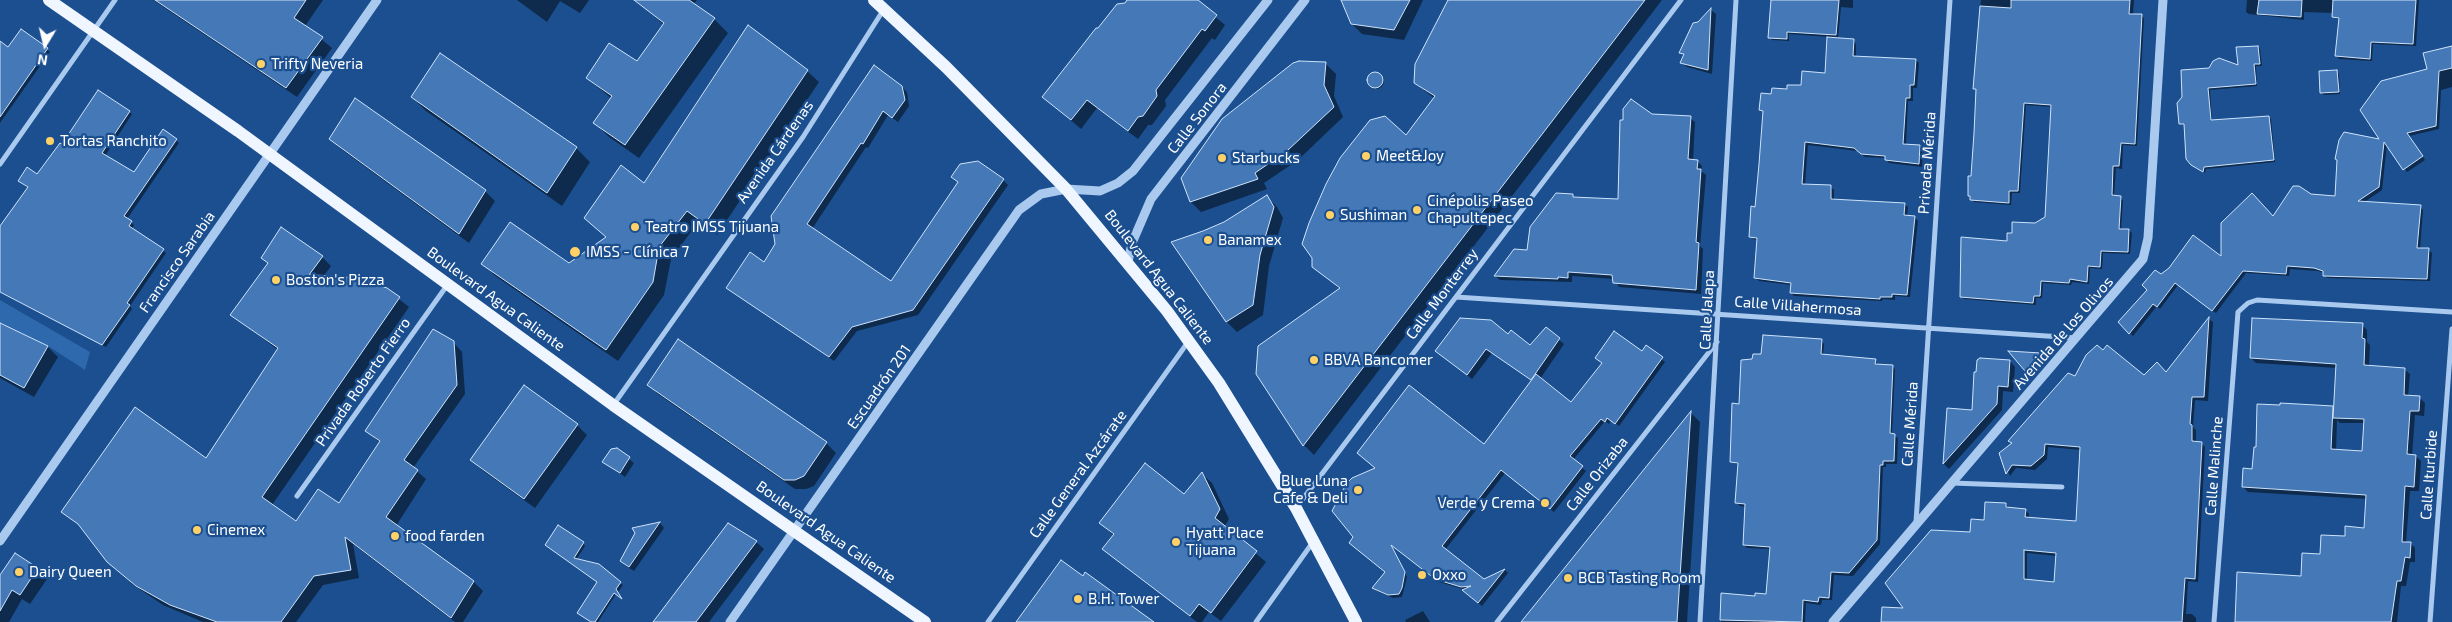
<!DOCTYPE html>
<html>
<head>
<meta charset="utf-8">
<style>
  body { margin:0 }
  #map { position:relative; width:2452px; height:622px; overflow:hidden; background:#1b4f8f; font-family:"Exo 2",sans-serif }
  canvas { display:block }
  .north { position:absolute; left:20px; top:20px; width:50px; height:50px; -webkit-text-stroke:4px #1b4f8f; paint-order:stroke; rotate:189deg; font-size:14px; font-weight:700; line-height:20px; text-align:center; color:#fff }
  .north::after { content:''; display:block; margin:auto; width:18px; height:22px; background:#fff; clip-path:polygon(50% 0,100% 100%,50% 72%,0 100%) }
</style>
</head>
<body>
<div id="map">
<canvas width="2452" height="622"></canvas>
<div class="north">N</div>
</div>
<script>
const ctx = document.querySelector('canvas').getContext('2d');
ctx.lineJoin = 'round';
function fill(path, color) { ctx.fillStyle = color; ctx.fill(path, 'evenodd'); }
const toPath = rows => new Path2D(rows.map(r => 'M' + r).join(''));
function trace(path, color, width, dash) { ctx.strokeStyle = color; ctx.lineWidth = width; ctx.lineCap = dash ? 'butt' : 'round'; ctx.setLineDash(dash || []); ctx.stroke(path); }
function label(font, color, halo, rows, align = 'center') {
  ctx.font = font + ' "Exo 2",sans-serif'; ctx.lineWidth = 4.5; ctx.setLineDash([]); ctx.textBaseline = 'middle'; ctx.strokeStyle = halo; ctx.fillStyle = color; for (const [text, x, y, turn = 0] of rows) {
    ctx.save(); ctx.translate(x, y); ctx.rotate((+turn || 0) * Math.PI / 180); ctx.textAlign = isNaN(turn) ? turn : align; if (halo) ctx.strokeText(text, 0, 0); ctx.fillText(text, 0, 0); ctx.restore();
  }
}
fill(toPath([
  [0,300,90,352,85,370,48,346,0,323]
]), '#2e69ad');
fill(toPath([
  [153,0,323,0,305,26,332,48,297,97],
  [517,0,589,0,580,13,560,1,547,22],
  [643,0,697,0,693,5,714,19,728,33,639,158,609,137,595,123,612,99,587,78,638,63,664,25,641,4],
  [1136,0,1195,0,1225,25,1215,40,1212,38,1165,100,1166,106,1152,125,1148,125,1138,139,1097,108,1081,129,1044,97,1137,3],
  [1344,0,1423,0,1404,40,1362,34,1352,24],
  [1449,0,1662,0,1314,455,1304,445,1258,374,1340,289,1313,266,1327,184,1354,140,1370,121,1406,136,1435,99,1415,83],
  [1772,0,1853,0,1853,8,1841,7,1838,39,1853,40,1856,44,1856,57,1916,60,1919,63,1917,88,1913,88,1913,101,1908,101,1906,146,1920,146,1923,150,1922,167,1889,163,1886,158,1865,157,1858,151,1808,145,1805,185,1831,187,1834,190,1834,200,1904,204,1908,207,1907,217,1915,218,1918,221,1910,297,1895,296,1895,300,1883,299,1882,301,1794,296,1791,293,1792,285,1759,281,1756,278,1758,241,1750,237,1757,208,1764,113,1761,110,1772,95,1802,87,1826,74,1829,37,1789,34,1789,41,1772,40,1770,37],
  [1981,0,2134,0,2133,15,2141,15,2144,18,2137,146,2123,145,2122,169,2116,168,2114,197,2123,200,2121,230,2129,230,2132,233,2130,254,2103,253,2102,269,2090,268,2089,284,2072,282,2071,285,2043,283,2042,298,2036,298,2036,305,1964,299,1961,296,2008,242,2046,217,2052,107,2026,105,2020,193,2012,193,2011,205,1974,202,1969,196,1972,177,1977,91,1974,88],
  [2247,0,2419,0,2416,46,2373,44,2372,61,2339,59,2337,56,2340,20,2333,17,2333,13,2304,12,2304,20,2249,14,2246,12],
  [1711,10,1716,14,1712,74,1687,67,1682,63,1685,56,1680,52,1696,26],
  [21,31,50,52,0,123,0,43,8,49],
  [2258,47,2260,49,2262,66,2256,66,2257,86,2210,90,2212,121,2269,117,2271,119,2275,162,2206,169,2205,173,2195,167,2185,126,2180,123,2179,103,2239,67],
  [2452,47,2452,87,2441,90,2439,129,2409,136,2425,160,2407,172,2387,144,2382,190,2363,203,2420,207,2423,210,2420,249,2429,250,2432,253,2430,281,2327,278,2324,273,2318,271,2290,269,2289,276,2246,273,2216,313,2178,285,2160,309,2157,306,2133,336,2119,322,2161,276,2222,258,2273,218,2311,196,2336,197,2381,141,2428,70],
  [440,55,576,148,590,162,562,206,426,111,412,97],
  [1326,64,1336,74,1334,96,1343,117,1298,160,1264,183,1267,189,1201,212,1191,202,1182,178],
  [807,71,819,82,717,235,699,221,671,259,664,295,618,361,494,275,483,263,569,264,608,238,644,184],
  [2336,71,2339,74,2340,94,2324,95,2322,93,2320,73],
  '1368 81a8 8 0 1 1 16 0a8 8 0 1 1-16 0Z',
  [902,87,907,92,909,106,898,122,888,115,868,148,866,147,812,229,891,283,959,183,953,177,1003,180,1008,185,918,315,857,331,834,361,728,288,764,264],
  [129,112,132,114,105,156,135,174,176,140,179,143,127,219,134,225,132,229,166,253,130,306,132,309,106,347,0,292,0,228,29,188,22,184,37,176,62,146],
  [1652,115,1690,118,1695,122,1693,161,1697,161,1702,166,1701,171,1706,175,1700,246,1703,249,1701,294,1619,287,1614,279,1572,276,1572,282,1500,280,1495,276,1528,251,1572,195,1575,198,1619,201],
  [331,139,485,191,495,201,469,243,341,149],
  [1267,197,1277,207,1283,218,1269,266,1263,315,1237,332,1227,322,1224,223],
  [322,257,331,266,323,277,386,289,409,307,272,505,296,522,339,505,380,443,367,431,453,342,462,352,465,394,413,468,426,479,396,526,474,582,483,591,463,622,455,622,353,544,359,578,323,585,296,622,203,622,163,605,132,584,96,546,84,529,62,512,207,460,278,350,232,315],
  [2209,319,2213,322,2208,401,2195,400,2193,427,2196,430,2196,443,2201,443,2205,447,2198,582,2188,581,2186,614,2192,614,2196,618,2196,622,1882,622,1906,609,1971,534,2006,504,2010,509,2025,510,2029,514,2029,519,2077,523,2081,450,2048,447,2047,459,2035,470,2016,468,2010,476,2000,453,2013,444,2076,377,2144,376,2166,374],
  [2027,553,2057,556,2055,584,2027,581],
  [0,325,48,347,58,357,34,397,0,378],
  [2362,325,2367,330,2367,342,2370,345,2369,366,2404,369,2410,374,2408,397,2420,398,2425,403,2424,416,2415,415,2412,456,2416,456,2421,461,2419,491,2410,491,2406,543,2410,543,2415,548,2415,562,2410,562,2406,586,2401,586,2397,622,2236,622,2302,577,2321,555,2346,537,2365,529,2367,499,2248,492,2243,487,2254,471,2332,407,2335,410,2337,368,2256,363,2251,358],
  [2337,420,2340,423,2365,423,2363,452,2336,451],
  [1546,329,1564,344,1540,379,1572,404,1642,353,1646,347,1665,362,1619,426,1611,420,1609,424,1605,421,1573,460,1586,471,1554,512,1505,473,1445,550,1484,581,1505,570,1508,573,1482,606,1467,594,1466,590,1439,582,1391,544,1407,577,1402,597,1393,598,1377,591,1374,588,1386,572,1354,546,1484,445,1532,381,1492,353,1472,379,1441,355,1509,335,1530,347],
  [1821,340,1824,344,1823,356,1875,360,1878,365,1892,366,1895,369,1892,435,1898,438,1897,464,1886,464,1886,467,1883,467,1880,544,1853,576,1834,575,1832,600,1822,600,1821,605,1806,603,1805,622,1721,622,1722,594,1756,597,1767,595,1771,549,1747,548,1744,545,1746,507,1740,506,1737,503,1739,465,1731,461,1740,405,1754,361,1763,356],
  [679,341,826,443,836,453,814,486,806,489,795,489,658,394,648,384],
  [2011,352,2041,354,2045,359,2031,375],
  [2010,361,2015,367,2013,392,2003,391,2002,410,1949,469,1944,464,1948,410,1974,412],
  [1691,413,1700,422,1687,622,1523,622],
  [577,425,587,435,535,508,482,470,472,460],
  [617,450,634,463,625,477,604,461],
  [1202,474,1212,483,1229,519,1224,527,1266,562,1221,621,1209,612,1202,622,1197,622,1104,549,1114,536,1101,523,1184,495],
  [660,523,664,528,634,571,626,566,621,561,637,533,634,528],
  [756,542,764,549,709,622,655,622],
  [583,543,585,546,576,560,623,585,618,592,621,598,616,594,598,622,592,622,599,582,549,547],
  [15,555,37,569,47,579,30,604,22,599,9,622,0,622,0,577],
  [1423,611,1430,622,1406,622,1405,620]
]), '#0007');
const building = toPath([
  [155,0,306,0,294,18,323,37,286,88,155,0],
  [634,0,689,0,715,18,625,145,593,123,612,96,586,78,609,43,637,61,664,23,634,0],
  [1127,0,1198,0,1217,15,1205,31,1202,29,1156,90,1157,96,1143,116,1138,117,1128,131,1087,100,1071,120,1042,97,1096,28,1098,28,1117,4,1125,3,1127,0],
  [1341,0,1410,0,1394,30,1351,24,1341,0],
  [1448,0,1645,0,1303,446,1256,374,1258,346,1340,288,1312,267,1312,258,1302,244,1309,223,1326,184,1340,158,1370,120,1385,116,1406,135,1435,96,1414,83,1415,64,1448,0],
  [1771,0,1839,0,1836,35,1787,32,1787,39,1768,38,1771,0],
  [2011,0,2130,0,2129,14,2142,14,2135,144,2121,143,2119,166,2113,166,2112,195,2121,196,2119,229,2129,229,2128,252,2101,251,2100,267,2088,266,2087,282,2070,279,2069,283,2041,281,2040,296,2034,296,2033,303,1960,297,1961,237,2007,241,2007,233,2012,233,2012,222,2035,223,2045,217,2051,105,2024,103,2018,191,2009,191,2009,203,1970,200,1970,196,1968,196,1968,176,1971,176,1974,133,1976,89,1973,89,1980,6,2011,8,2011,0],
  [2259,0,2302,0,2301,17,2257,14,2259,0],
  [2333,0,2416,0,2413,44,2371,42,2370,59,2335,56,2339,18,2332,17,2333,0],
  [1711,8,1708,70,1680,63,1684,54,1679,53,1693,23,1698,22,1711,8],
  [748,25,808,70,705,224,687,211,659,247,653,282,606,350,481,264,510,222,569,263,606,237,584,218,621,165,644,183,748,25],
  [21,29,48,48,0,117,0,41,8,47,21,29],
  [1827,37,1854,39,1853,56,1916,59,1914,85,1910,85,1910,98,1906,98,1903,144,1920,145,1919,164,1885,160,1885,156,1861,154,1854,148,1805,142,1802,184,1831,185,1831,199,1905,203,1904,215,1915,216,1907,295,1892,294,1892,297,1880,297,1880,299,1790,293,1791,283,1754,278,1757,238,1749,237,1751,206,1755,207,1759,164,1763,111,1759,110,1761,93,1771,94,1772,88,1787,89,1787,85,1801,85,1802,71,1825,73,1827,37],
  [2258,46,2260,64,2254,64,2256,84,2208,88,2211,120,2269,116,2274,160,2204,167,2203,172,2191,165,2186,159,2184,124,2179,124,2177,103,2182,97,2181,70,2209,68,2213,61,2219,58,2238,65,2236,47,2258,46],
  [2452,46,2452,68,2439,71,2436,126,2407,133,2423,156,2403,170,2384,142,2379,187,2358,201,2421,205,2417,248,2429,248,2427,279,2323,276,2323,271,2314,268,2287,266,2286,274,2243,271,2212,311,2175,283,2157,307,2153,304,2129,334,2118,322,2147,290,2142,285,2155,270,2161,274,2169,268,2193,235,2221,256,2221,223,2252,193,2273,216,2293,186,2299,186,2311,194,2335,196,2337,160,2335,159,2339,140,2344,132,2379,139,2360,110,2381,81,2427,69,2423,53,2452,46],
  [440,53,577,147,547,193,411,97,440,53],
  [1299,61,1326,62,1324,85,1334,107,1288,150,1255,173,1258,179,1190,202,1181,178,1222,119,1293,63,1299,61],
  [874,65,902,86,905,100,892,118,883,111,863,144,861,143,807,224,891,281,958,182,951,177,960,164,978,161,1004,179,913,310,852,327,829,357,726,288,750,252,764,262,775,244,771,216,874,65],
  [2337,70,2339,92,2320,93,2319,71,2337,70],
  '1367 80a8 8 0 1 1 16 0a8 8 0 1 1-16 0Z',
  [98,90,130,111,102,153,134,172,163,129,177,139,124,216,132,221,129,226,164,249,127,303,130,305,102,345,0,292,0,226,28,187,18,181,27,167,37,174,60,143,62,144,98,90],
  [355,98,486,190,459,234,329,139,355,98],
  [1631,99,1652,114,1691,116,1688,159,1698,160,1697,169,1701,169,1696,242,1699,243,1696,290,1613,283,1612,275,1568,272,1568,278,1558,277,1558,279,1494,276,1514,249,1527,250,1530,227,1556,193,1573,194,1573,197,1618,199,1620,120,1623,120,1623,109,1631,99],
  [1267,195,1274,207,1260,255,1253,305,1226,322,1171,242,1203,231,1224,222,1267,195],
  [281,227,323,256,309,275,341,276,369,282,387,288,400,297,262,497,296,521,318,489,339,503,380,441,365,431,433,329,454,341,457,385,404,460,418,470,386,517,474,581,451,618,345,537,351,570,314,576,281,622,217,622,170,605,136,586,107,562,78,524,61,512,135,407,206,458,278,348,230,315,268,263,261,258,281,227],
  [2209,317,2204,397,2192,397,2190,424,2192,425,2192,441,2202,442,2195,579,2185,578,2182,622,1881,622,1882,607,1903,608,1885,583,1931,530,1970,532,1971,519,1984,520,1985,502,2006,503,2006,507,2026,509,2025,517,2076,521,2080,447,2045,444,2044,455,2031,466,2012,465,2006,474,1999,453,2012,443,2008,441,2068,373,2075,376,2086,355,2097,345,2103,350,2107,345,2144,375,2157,362,2166,372,2209,317],
  [2024,550,2056,553,2054,582,2024,579,2024,550],
  [1460,318,1491,320,1508,334,1511,330,1530,345,1546,327,1560,338,1531,380,1486,349,1467,375,1435,351,1460,318],
  [2252,318,2363,323,2362,338,2365,339,2364,365,2405,368,2404,395,2420,396,2419,411,2410,411,2407,454,2416,455,2414,487,2405,486,2402,542,2411,542,2410,558,2405,557,2401,581,2397,581,2391,622,2235,622,2237,572,2301,576,2302,553,2320,554,2321,535,2345,536,2345,526,2364,528,2366,495,2242,487,2243,468,2252,469,2254,447,2256,447,2257,404,2280,405,2280,403,2333,406,2331,449,2362,451,2364,419,2333,418,2336,364,2250,358,2252,318],
  [0,323,48,346,24,388,0,375,0,323],
  [1614,331,1642,351,1646,345,1663,357,1615,424,1607,418,1605,422,1601,419,1570,456,1583,466,1550,509,1501,470,1442,546,1484,579,1505,569,1478,603,1462,590,1471,586,1461,587,1435,579,1391,545,1405,572,1402,588,1399,594,1388,595,1372,588,1385,572,1349,543,1353,537,1332,511,1346,484,1352,478,1375,468,1357,453,1409,385,1484,444,1536,374,1571,402,1602,363,1595,358,1614,331],
  [1763,335,1822,339,1821,354,1876,359,1875,364,1893,365,1890,433,1895,434,1894,461,1883,461,1883,465,1880,465,1877,540,1849,573,1831,572,1829,598,1819,597,1818,602,1803,600,1802,622,1720,620,1721,593,1755,596,1755,593,1766,594,1770,547,1743,545,1745,504,1735,503,1738,463,1730,462,1732,403,1739,404,1741,360,1752,359,1753,354,1761,354,1763,335],
  [678,339,827,442,804,476,795,480,784,480,647,385,678,339],
  [2008,351,2041,353,2025,371,2008,351],
  [1980,358,2010,360,2008,387,1998,386,1997,404,1943,464,1947,408,1972,410,1974,372,1976,372,1977,360,1980,358],
  [524,385,578,424,524,499,470,460,524,385],
  [1691,411,1677,622,1521,622,1691,411],
  [617,448,630,457,620,473,602,462,611,449,617,448],
  [1145,463,1184,494,1202,472,1220,509,1215,518,1257,551,1211,613,1199,604,1190,616,1102,549,1114,534,1099,523,1145,463],
  [660,522,629,567,620,561,635,533,632,528,660,522],
  [728,523,757,541,696,622,653,622,728,523],
  [558,525,584,542,574,558,599,564,621,582,616,589,622,599,614,593,595,622,591,622,577,613,597,582,545,545,558,525],
  [15,553,38,568,20,595,12,590,0,611,0,575,15,553],
  [1061,560,1083,576,1085,572,1154,622,1016,622,1061,560]
]);
fill(building, '#4478b7');
trace(building, '#cfe3fa', 1);
trace(toPath([
  [0,164,115,0],
  [1456,297,2077,338],
  [614,404,803,137,884,9],
  [1952,483,2062,487],
  [297,496,448,284],
  [1296,508,1681,0],
  [1916,522,1950,0],
  [988,622,1188,342],
  [1256,622,1313,542],
  [1497,622,1717,342],
  [1700,622,1736,0],
  [2214,622,2238,312,2248,303,2257,300,2452,312],
  [2430,622,2452,329]
]), '#a9c9ee', 5);
trace(toPath([
  [1128,262,1132,243,1151,199,1305,0],
  [0,541,377,0],
  [730,622,1019,210,1041,194,1066,189,1100,191,1118,183,1133,171,1268,0],
  [1833,622,2143,259,2148,238,2163,0]
]), '#a9c9ee', 9);
trace(toPath([
  [49,0,238,131,613,405,925,622],
  [874,0,946,67,1066,189,1167,311,1219,383,1296,508,1356,622]
]), '#f0f6ff', 12);
for (const [x, y, r, color] of [
  [261,64,5,"#ffd166"],
  [50,141,5,"#ffd166"],
  [1366,156,5,"#ffd166"],
  [1222,158,5,"#ffd166"],
  [1417,210,5,"#ffd166"],
  [1330,215,5,"#ffd166"],
  [635,227,5,"#ffd166"],
  [1208,240,5,"#ffd166"],
  [575,252,6,"#ffd166"],
  [276,280,5,"#ffd166"],
  [1314,360,5,"#ffd166"],
  [1358,490,5,"#ffd166"],
  [1545,503,5,"#ffd166"],
  [197,530,5,"#ffd166"],
  [395,536,5,"#ffd166"],
  [1176,542,5,"#ffd166"],
  [19,572,5,"#ffd166"],
  [1422,575,5,"#ffd166"],
  [1568,578,5,"#ffd166"],
  [1078,599,5,"#ffd166"]
]) { const dot = new Path2D(); dot.arc(x, y, r, 0, 2 * Math.PI); ctx.fillStyle = color; ctx.fill(dot); trace(dot, '#1b4f8f', 2); }
label('15px', '#fff', '#1b4f8f', [
  ["Trifty Neveria",271,64],
  ["Tortas Ranchito",60,141],
  ["Meet&Joy",1376,156],
  ["Starbucks",1232,158],
  ["Cinépolis Paseo",1427,201],
  ["Chapultepec",1427,218],
  ["Sushiman",1340,215],
  ["Teatro IMSS Tijuana",645,227],
  ["Banamex",1218,240],
  ["IMSS - Clínica 7",586,252],
  ["Boston's Pizza",286,280],
  ["BBVA Bancomer",1324,360],
  ["Blue Luna",1348,481,"right"],
  ["Cafe & Deli",1348,498,"right"],
  ["Verde y Crema",1535,503,"right"],
  ["Cinemex",207,530],
  ["Hyatt Place",1186,533],
  ["Tijuana",1186,550],
  ["food farden",405,536],
  ["Dairy Queen",29,572],
  ["Oxxo",1432,575],
  ["BCB Tasting Room",1578,578],
  ["B.H. Tower",1088,599]
], 'left');
label('15px', '#fff', '#1b4f8f', [
  ["Calle Sonora",1197,118,-52],
  ["Avenida Cárdenas",775,152,-55],
  ["Privada Mérida",1927,163,-86],
  ["Francisco Sarabia",177,262,-55],
  ["Boulevard Agua Caliente",1159,277,52],
  ["Calle Monterrey",1442,294,-53],
  ["Boulevard Agua Caliente",496,299,36],
  ["Calle Villahermosa",1798,306,4],
  ["Calle Jalapa",1707,310,-87],
  ["Avenida de los Olivos",2063,333,-49],
  ["Privada Roberto Fierro",363,382,-55],
  ["Escuadrón 201",879,387,-55],
  ["Calle Mérida",1910,424,-86],
  ["Calle Malinche",2214,466,-86],
  ["Calle General Azcárate",1078,474,-54],
  ["Calle Orizaba",1597,474,-52],
  ["Calle Iturbide",2429,475,-86],
  ["Boulevard Agua Caliente",826,532,35]
]);
</script>
</body>
</html>
